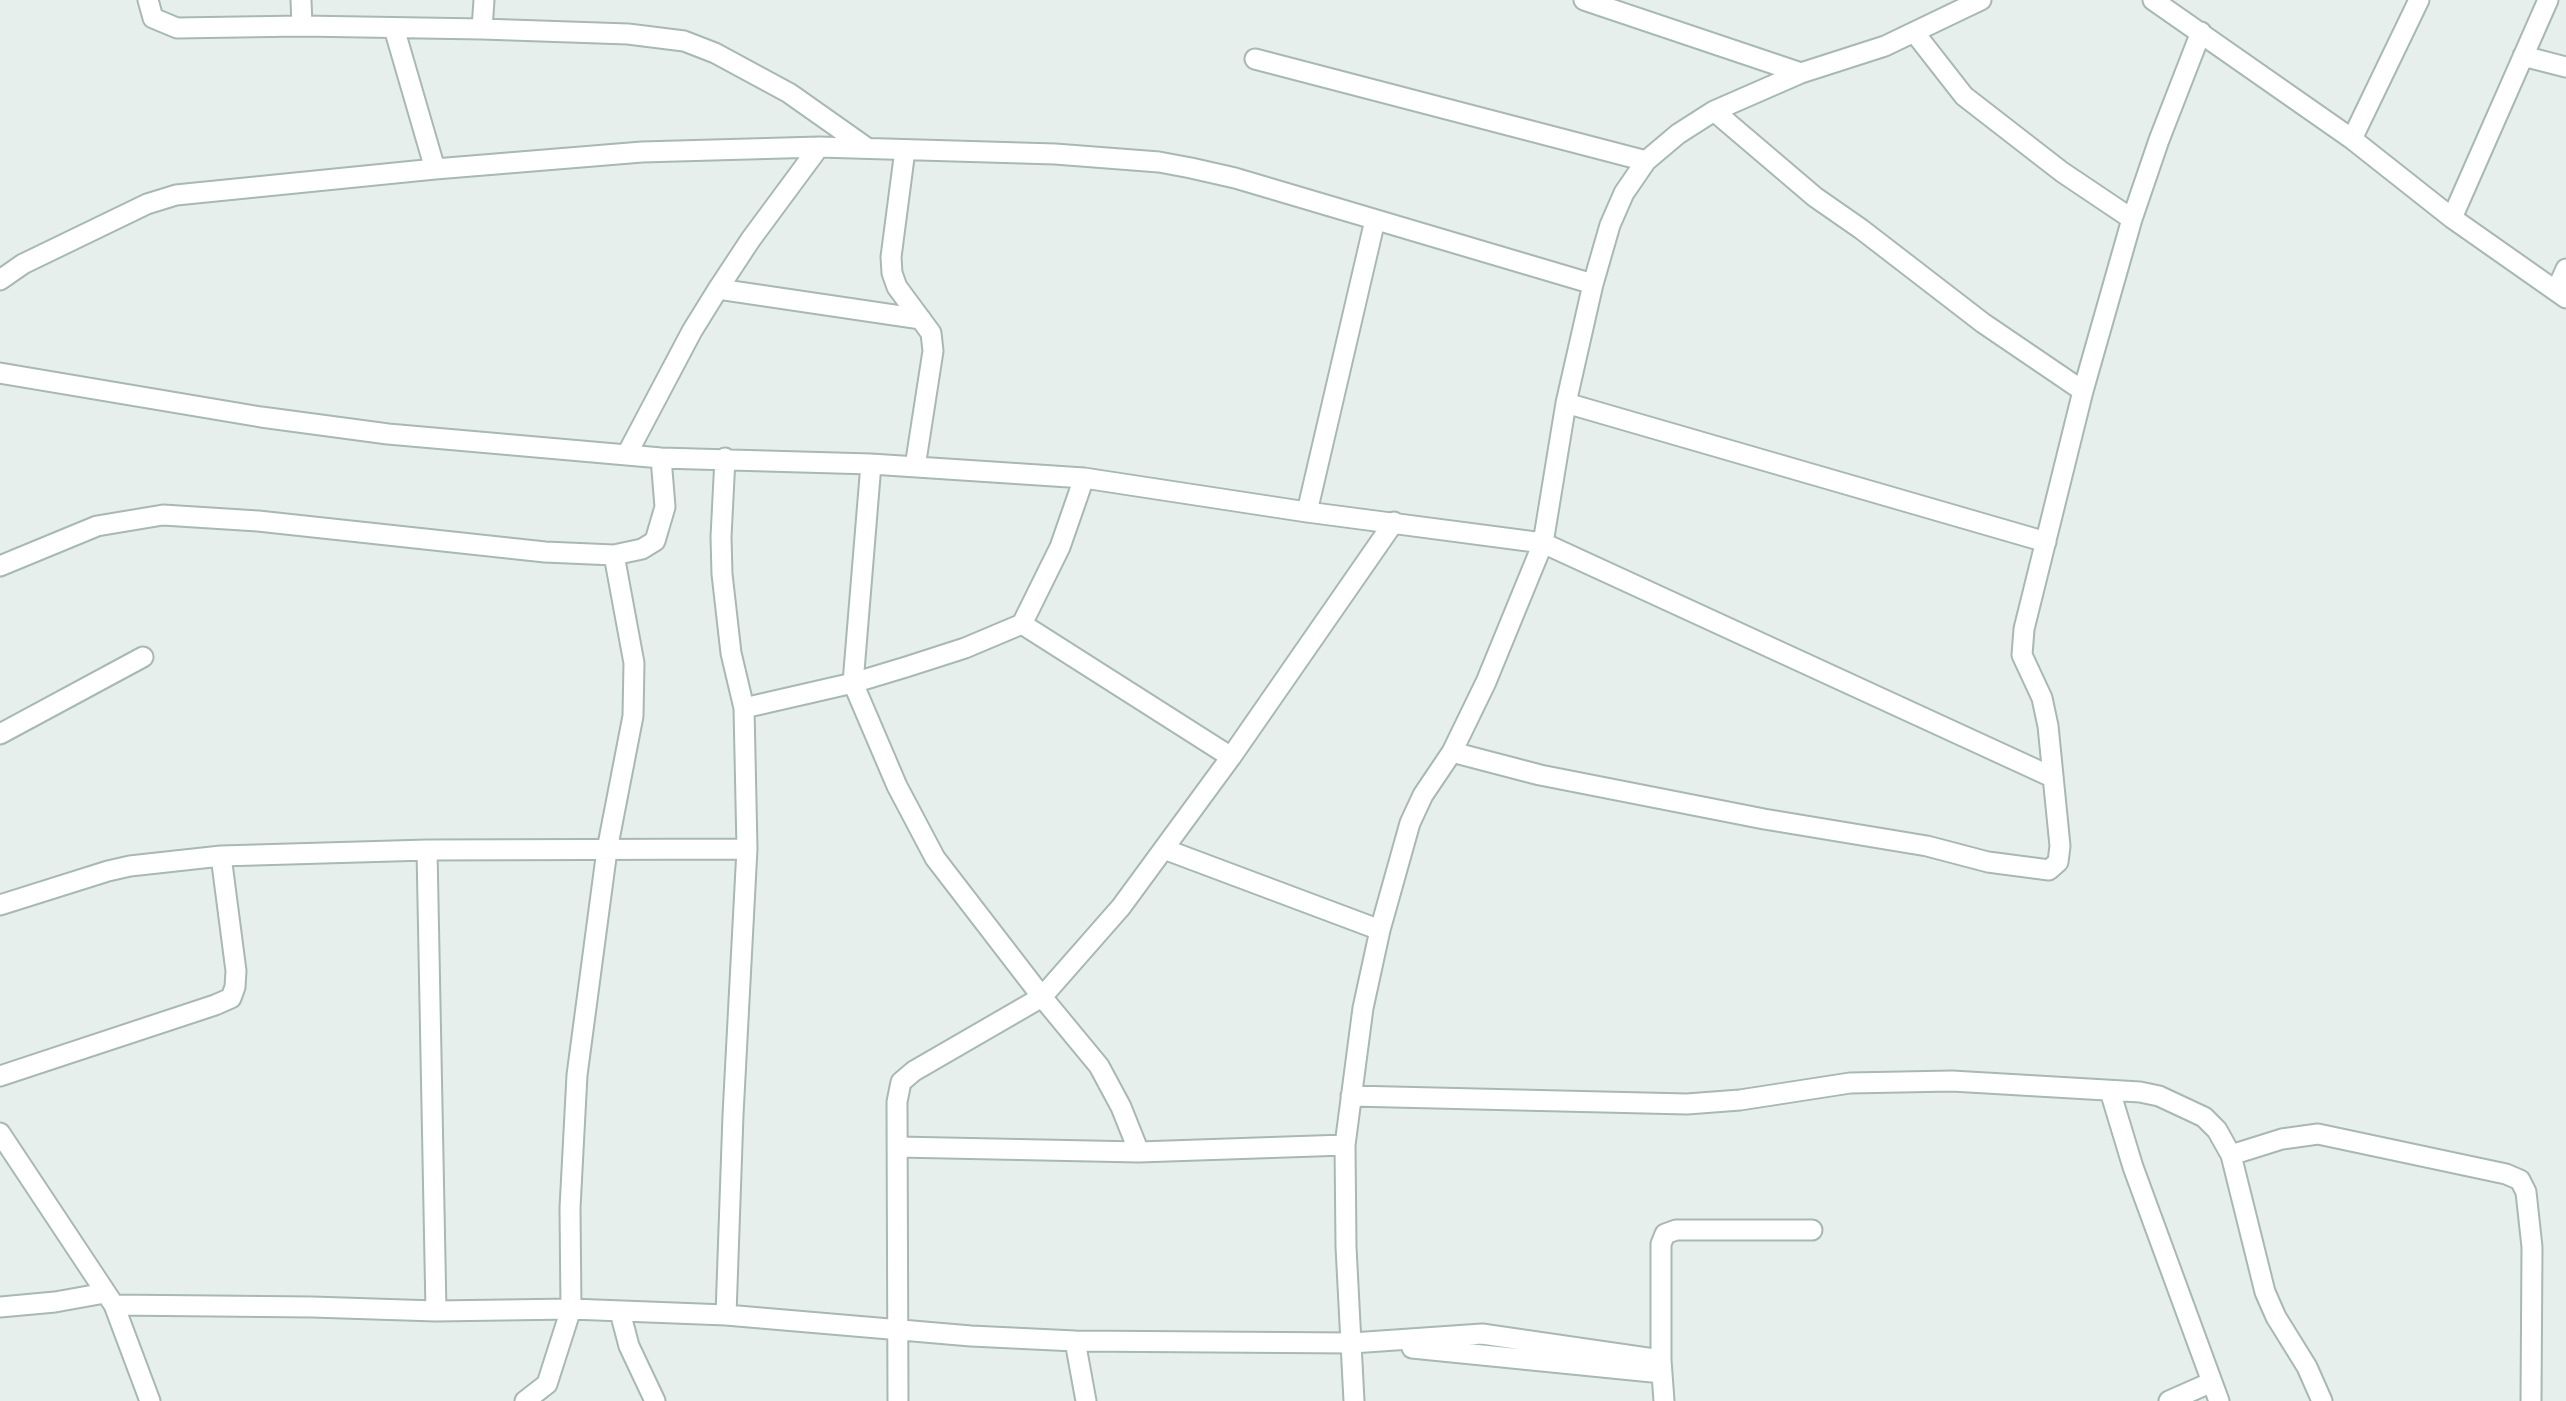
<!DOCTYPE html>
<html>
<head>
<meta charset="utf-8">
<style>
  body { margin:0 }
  canvas { display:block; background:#e6efeb }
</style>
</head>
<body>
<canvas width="2566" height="1401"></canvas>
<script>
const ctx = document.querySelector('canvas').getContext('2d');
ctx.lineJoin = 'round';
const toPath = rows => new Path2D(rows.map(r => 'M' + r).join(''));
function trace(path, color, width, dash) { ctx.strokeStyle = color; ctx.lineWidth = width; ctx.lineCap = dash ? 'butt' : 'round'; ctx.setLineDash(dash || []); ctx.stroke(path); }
const minor = toPath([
  [148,0,153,18,177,28,302,26,482,29,628,34,684,41,715,53,789,93,867,148],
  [301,0,302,26],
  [1584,0,1801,73],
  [2153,0,2352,139,2452,218,2566,298],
  [394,28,435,169],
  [482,29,484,0],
  [1914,32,1964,96,2062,172,2132,219],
  [2523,56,2566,67],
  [1255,59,1646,161],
  [1714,111,1815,197,1861,229,1983,323,2083,391],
  [2352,139,2419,0],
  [905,150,891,257,892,273,897,287,931,333,933,351,915,467],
  [2452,218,2548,0],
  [0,280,23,264,147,204,176,195,435,169,642,152,819,147,1055,154,1159,162,1191,168,1235,178,1593,284],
  [718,289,921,319],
  [2556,291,2566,269],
  [0,373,261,417,388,434,661,458,871,464,1084,478,1307,512,1543,543,2052,777],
  [1566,403,2046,542],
  [627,454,692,331,718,289,751,239,819,147],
  [725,458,721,537,722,574,731,653,744,708,747,849,733,1115,726,1315],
  [871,464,853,683,897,786,935,858,1042,997,1099,1066,1121,1107,1139,1152],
  [1307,512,1375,220],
  [0,566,97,526,163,515,258,521,545,552,614,555,642,549,655,541,665,507,661,458],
  [1022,624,1231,757],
  [744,708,853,683,906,667,965,648,1022,624,1060,547,1084,478],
  [0,734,143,657],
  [1452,752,1540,775,1764,819,1927,846,1988,862,2049,870,2058,862,2060,846,2048,726,2042,698,2022,655,2024,629,2083,391,2132,219,2159,140,2201,32],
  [1164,849,1380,930],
  [427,850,436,1311],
  [0,905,108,871,130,866,221,856,427,850,747,849],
  [0,1076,215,1005,231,998,235,987,236,971,221,856],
  [2110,1091,2133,1167,2219,1401],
  [1351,1096,1687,1104,1740,1100,1850,1083,1952,1081,2140,1092,2159,1096,2204,1117,2217,1130,2231,1155,2265,1292,2276,1317,2307,1367,2322,1401],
  [0,1133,114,1305,150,1401],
  [898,1147,1139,1152,1345,1145],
  [2231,1155,2282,1139,2318,1134,2506,1174,2520,1180,2526,1192,2532,1247,2531,1401],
  [114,1305,312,1307,436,1311,571,1309,726,1315,971,1336,1075,1341,1352,1343,1482,1334,1661,1360],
  [0,1307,55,1302,105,1293],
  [620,1312,629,1346,655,1401],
  [1075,1341,1086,1401],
  [1412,1348,1662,1373],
  [525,1401,547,1384,571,1309,570,1208,577,1075,607,850,633,716,634,663,614,555],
  [898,1401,897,1102,901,1082,914,1071,1042,997,1121,907,1231,757,1394,522],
  [1354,1401,1346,1247,1345,1145,1363,1008,1380,930,1410,823,1423,795,1452,752,1486,682,1543,543,1566,403,1593,284,1610,225,1624,193,1646,161,1678,134,1714,111,1801,73,1885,46,1981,0],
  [1664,1401,1661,1360,1661,1244,1665,1234,1676,1230,1812,1230],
  [2169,1401,2212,1382]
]);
trace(minor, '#a8b8b2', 23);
trace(minor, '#fff', 19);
</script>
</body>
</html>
